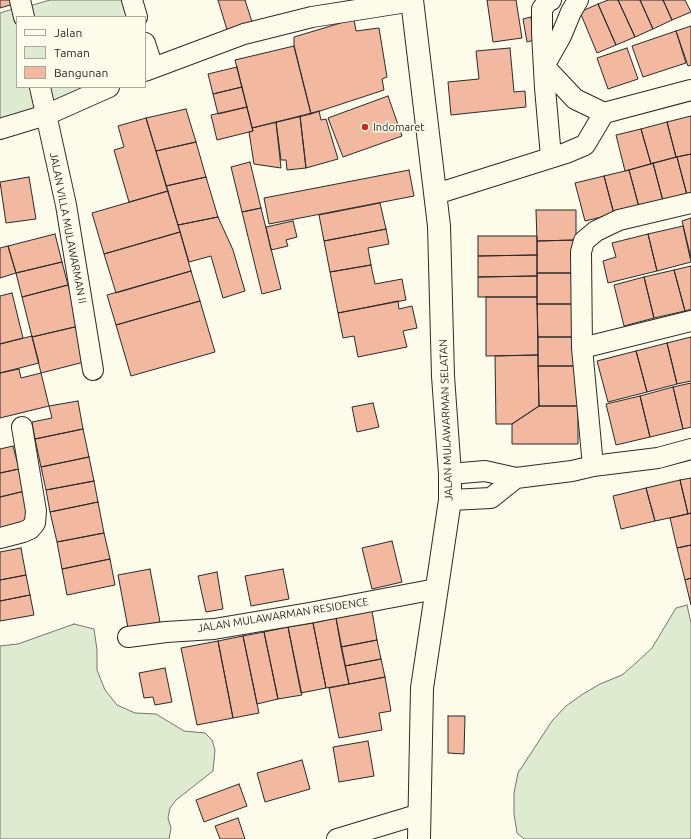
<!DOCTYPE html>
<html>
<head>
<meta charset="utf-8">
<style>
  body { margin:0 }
  #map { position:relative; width:691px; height:839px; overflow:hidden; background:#fdfbea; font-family:Ubuntu,sans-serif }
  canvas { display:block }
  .legend { position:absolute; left:16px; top:16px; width:130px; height:72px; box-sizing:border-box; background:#fdfbea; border:1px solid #a9a89e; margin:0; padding:5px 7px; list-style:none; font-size:12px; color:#2b2b2b }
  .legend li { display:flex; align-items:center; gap:8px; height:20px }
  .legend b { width:20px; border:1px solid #a9a89e }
</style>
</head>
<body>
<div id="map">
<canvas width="691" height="839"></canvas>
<ul class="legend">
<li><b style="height:5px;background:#fdfbea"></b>Jalan</li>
<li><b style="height:11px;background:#deebd1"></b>Taman</li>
<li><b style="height:11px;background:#f2b8a0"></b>Bangunan</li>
</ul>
</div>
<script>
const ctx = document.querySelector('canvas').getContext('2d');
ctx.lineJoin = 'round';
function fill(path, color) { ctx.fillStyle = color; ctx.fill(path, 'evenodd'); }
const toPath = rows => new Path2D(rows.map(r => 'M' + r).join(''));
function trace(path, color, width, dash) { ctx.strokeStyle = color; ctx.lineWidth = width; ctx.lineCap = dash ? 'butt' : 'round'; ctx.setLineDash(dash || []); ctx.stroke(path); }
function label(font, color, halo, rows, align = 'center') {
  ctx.font = font + ' Ubuntu,sans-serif'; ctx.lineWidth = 3; ctx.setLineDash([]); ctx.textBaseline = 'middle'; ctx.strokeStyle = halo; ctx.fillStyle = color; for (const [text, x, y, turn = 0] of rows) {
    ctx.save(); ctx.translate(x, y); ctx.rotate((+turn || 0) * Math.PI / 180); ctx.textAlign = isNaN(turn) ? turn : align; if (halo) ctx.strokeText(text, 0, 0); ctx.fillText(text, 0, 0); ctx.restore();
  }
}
const green = toPath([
  [50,0,132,0,140,17,28,17,26,7,50,0],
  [16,8,17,17,17,87,35,87,41,112,0,123,0,13,16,8],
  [44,87,96,87,49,109,44,87],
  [687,605,691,623,691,839,524,839,517,833,514,814,514,793,518,773,552,721,566,706,583,694,600,684,622,675,637,662,652,648,676,608,687,605],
  [74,624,94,629,97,650,97,670,105,690,117,705,135,713,156,714,184,731,205,733,212,740,215,750,213,771,176,800,170,808,168,818,171,828,169,839,0,839,0,646,18,644,74,624]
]);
fill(green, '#deebd1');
trace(green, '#74746e', 1);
const building = toPath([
  [0,0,16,0,17,3,0,8,0,0],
  [218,0,245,0,253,25,228,33,218,0],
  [487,0,516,0,522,38,493,42,487,0],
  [608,0,618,0,635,37,616,45,598,4,608,0],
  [618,0,640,0,653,29,635,37,618,0],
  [640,0,663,0,672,20,653,29,640,0],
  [663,0,685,0,691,12,672,20,663,0],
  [598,4,616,45,597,53,580,12,598,4],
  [531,17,534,40,527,42,523,19,531,17],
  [354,19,356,31,379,28,387,77,382,79,384,90,311,114,294,46,294,37,354,19],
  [691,26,691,65,688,66,676,31,691,26],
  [676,31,686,63,643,77,632,46,676,31],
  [294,46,311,114,252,128,235,60,294,46],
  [510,48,514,92,525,91,526,107,451,115,448,82,479,79,476,51,510,48],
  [627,48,638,79,608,89,597,58,627,48],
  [237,67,242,87,213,94,208,74,237,67],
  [242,87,247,107,218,114,213,94,242,87],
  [388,96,402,136,343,157,328,118,388,96],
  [247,107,253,131,217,140,211,115,247,107],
  [186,109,196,142,156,151,146,118,186,109],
  [319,111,321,120,326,119,338,159,306,168,300,116,319,111],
  [300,116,306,168,287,170,286,160,281,160,276,122,300,116],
  [691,116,691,154,676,157,667,122,691,116],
  [146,118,168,191,129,202,114,150,124,147,118,126,146,118],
  [276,122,281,168,254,164,249,132,253,131,252,128,276,122],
  [667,122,676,157,651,164,641,129,667,122],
  [641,129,651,164,625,171,616,135,641,129],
  [196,142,206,177,166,186,156,151,196,142],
  [691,154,691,194,687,195,677,157,691,154],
  [677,157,687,195,663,201,653,163,677,157],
  [250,162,261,208,242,212,231,167,250,162],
  [653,163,663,201,639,207,629,170,653,163],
  [409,170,414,196,269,224,264,198,409,170],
  [629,170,639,207,614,214,604,176,629,170],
  [604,176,614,214,585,221,575,183,604,176],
  [29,177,36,219,6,223,0,182,29,177],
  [206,177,218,217,178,225,166,186,206,177],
  [168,191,180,232,104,254,92,213,168,191],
  [380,203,386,229,324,241,319,215,380,203],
  [261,208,281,289,262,294,242,212,261,208],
  [536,210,576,210,576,240,537,241,536,210],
  [218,217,233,250,245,291,223,298,211,256,189,262,178,225,218,217],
  [691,218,691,258,682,221,691,218],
  [293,221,297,237,286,240,288,246,271,250,266,227,293,221],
  [683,226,691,262,657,271,648,234,683,226],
  [386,229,389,244,368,248,371,265,330,272,324,241,386,229],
  [180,232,191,271,116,293,104,254,180,232],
  [55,234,62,262,16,273,8,246,55,234],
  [648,234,657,271,608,283,603,261,616,257,612,243,648,234],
  [478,236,537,236,537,255,478,256,478,236],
  [576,240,576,273,537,273,537,241,576,240],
  [8,246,16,273,0,278,0,248,8,246],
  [537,255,537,276,478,277,478,256,537,255],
  [62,262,68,285,22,297,16,273,62,262],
  [371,265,375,284,402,279,406,300,338,313,330,272,371,265],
  [691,266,691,309,685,311,674,270,691,266],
  [674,270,685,311,654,318,644,277,674,270],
  [191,271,200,301,116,325,107,295,191,271],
  [537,273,576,273,577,304,537,304,537,273],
  [537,276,537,297,478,297,478,277,537,276],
  [644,277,654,318,624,326,614,285,644,277],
  [68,285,79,326,32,337,22,297,68,285],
  [12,293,23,338,0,344,0,296,12,293],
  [486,297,537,297,538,355,486,356,486,297],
  [200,301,215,352,131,376,116,325,200,301],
  [398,301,399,309,412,306,417,328,403,331,407,347,358,357,354,336,343,338,338,313,398,301],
  [537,304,577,304,577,337,538,337,537,304],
  [79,326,88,361,41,373,32,337,79,326],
  [32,336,39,363,0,373,0,344,32,336],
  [538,337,577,337,578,366,538,366,538,337],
  [691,337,691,381,677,384,667,343,691,337],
  [667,343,677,384,647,392,636,351,667,343],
  [636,351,647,392,608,402,597,361,636,351],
  [538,355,539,406,512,424,496,424,495,356,538,355],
  [538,366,578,366,578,406,539,406,538,366],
  [19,369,21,378,41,373,49,406,0,418,0,373,19,369],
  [691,383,691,427,683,429,673,387,691,383],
  [673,387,683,429,650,437,640,396,673,387],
  [640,396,650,437,616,445,606,404,640,396],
  [78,401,83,429,35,439,32,422,52,418,49,406,78,401],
  [373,403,379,427,357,432,352,407,373,403],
  [539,406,578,406,578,444,512,444,512,424,539,406],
  [83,429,89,457,41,467,35,439,83,429],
  [13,446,19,469,0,473,0,449,13,446],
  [89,457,94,481,46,490,41,467,89,457],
  [19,469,25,491,0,497,0,473,19,469],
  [691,478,691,513,688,514,680,480,691,478],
  [680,480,688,514,655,521,646,488,680,480],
  [94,481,98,502,50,512,46,490,94,481],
  [646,488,655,521,621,529,613,496,646,488],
  [25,491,32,521,0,529,0,497,25,491],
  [98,502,104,533,57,542,50,512,98,502],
  [691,513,691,545,677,548,670,518,691,513],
  [104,533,110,559,62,569,57,542,104,533],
  [392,541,402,582,372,589,362,548,392,541],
  [691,545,691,578,685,580,677,548,691,545],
  [21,548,26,575,0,580,0,552,21,548],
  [110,559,115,585,67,595,62,569,110,559],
  [150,569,160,622,128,628,118,575,150,569],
  [283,569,289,599,251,606,245,576,283,569],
  [217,572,223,609,206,612,198,576,217,572],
  [26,575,30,595,0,601,0,580,26,575],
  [691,578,691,605,685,580,691,578],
  [30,595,34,615,0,621,0,601,30,595],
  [372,611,377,640,341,647,336,618,372,611],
  [336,618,349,684,326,688,313,623,336,618],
  [313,623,326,688,301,693,288,627,313,623],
  [288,627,302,695,278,699,264,632,288,627],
  [264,632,278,699,257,704,243,636,264,632],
  [243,636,259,713,233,718,218,641,243,636],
  [377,640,381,659,345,666,341,647,377,640],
  [218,641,233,718,197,725,181,648,218,641],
  [381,659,385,677,349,684,345,666,381,659],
  [165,668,172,702,155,705,153,697,144,698,139,673,165,668],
  [385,677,391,711,379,713,382,730,339,738,329,688,385,677],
  [448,716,465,716,464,754,448,753,448,716],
  [368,741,374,776,339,782,333,747,368,741],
  [302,760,310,789,265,802,257,773,302,760],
  [239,784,247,806,204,822,196,800,239,784],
  [238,818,245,839,220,839,215,826,238,818]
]);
fill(building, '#f2b8a0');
trace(building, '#2b2b2b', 1);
const minor = toPath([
  [20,0,24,17],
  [132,0,137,17],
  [551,0,548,1,542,9,542,33,545,88,551,157],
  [145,43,153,68],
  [544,66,575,99,604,113,691,90],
  [544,66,561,36,571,12,578,0],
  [145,71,244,34,312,17,413,1],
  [40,87,66,205,93,370],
  [0,129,46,115,109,87],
  [436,194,566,153,585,145,604,113],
  [582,348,691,321],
  [593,466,582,348,581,252,584,241,596,231,619,220,691,203],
  [450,474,485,471,516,478,572,471,593,466,658,458,691,449],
  [450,500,491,498,516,478],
  [0,538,23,532,30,529,35,523,36,511,22,427],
  [128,637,166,632,214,629,309,613,436,589],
  [337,839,420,814]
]);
const tertiary = toPath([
  [412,0,439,226,443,376,450,474,450,500,422,688,419,839]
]);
trace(minor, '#2b2b2b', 22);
trace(tertiary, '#2b2b2b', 24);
trace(minor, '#fdfbea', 20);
trace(tertiary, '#fdfbea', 22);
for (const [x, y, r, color] of [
  [365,127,4,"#c62828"]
]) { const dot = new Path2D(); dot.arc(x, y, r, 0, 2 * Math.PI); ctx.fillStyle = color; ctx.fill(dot); trace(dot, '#fdfbea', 1.5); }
label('11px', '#2b2b2b', '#fdfbea', [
  ["Indomaret",373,127]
], 'left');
label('11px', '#2b2b2b', '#fdfbea', [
  ["JALAN VILLA MULAWARMAN II",68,228,79],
  ["JALAN MULAWARMAN SELATAN",446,420,-92],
  ["JALAN MULAWARMAN RESIDENCE",283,615,-9]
]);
</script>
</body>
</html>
